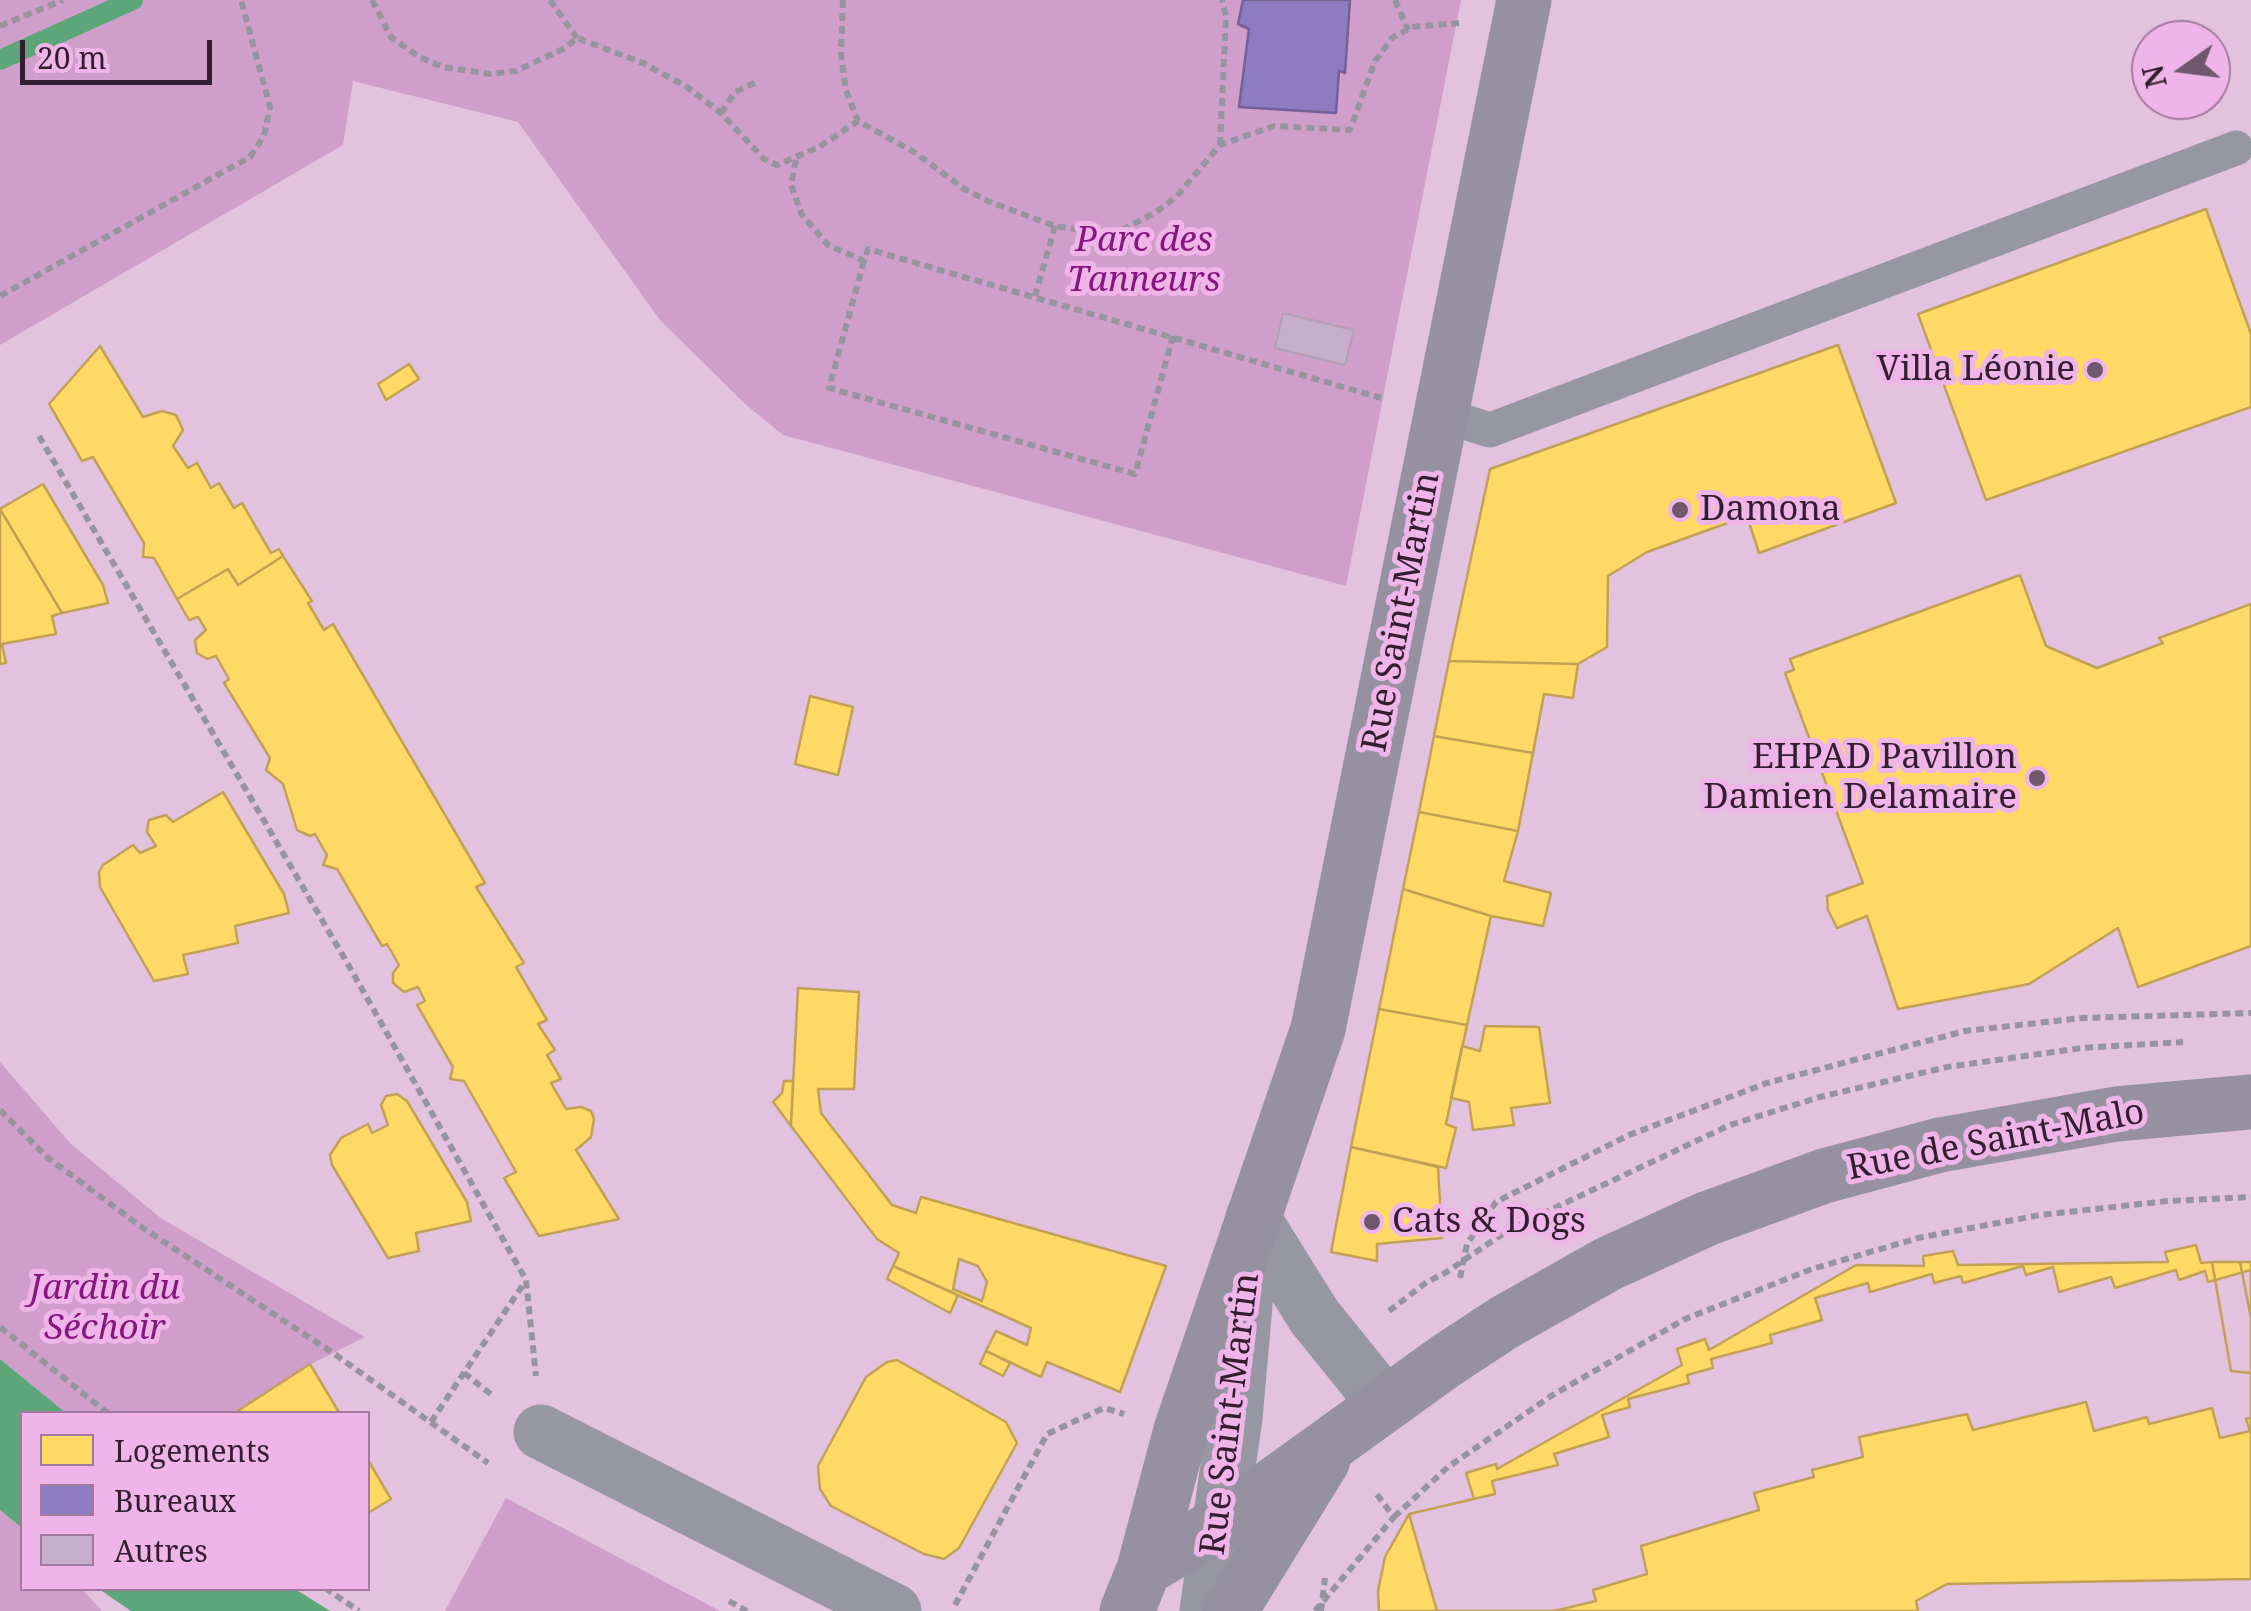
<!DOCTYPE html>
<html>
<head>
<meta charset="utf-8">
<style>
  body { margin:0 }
  #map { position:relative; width:2251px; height:1611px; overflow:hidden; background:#e2c2de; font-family:"Noto Serif",serif }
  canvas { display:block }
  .legend { position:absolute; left:20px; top:1411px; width:350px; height:180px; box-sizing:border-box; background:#efb5e8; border:2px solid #a4799f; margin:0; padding:12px 18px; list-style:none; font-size:30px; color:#331e31 }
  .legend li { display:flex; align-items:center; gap:20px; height:50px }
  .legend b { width:50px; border:2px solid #a4799f }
  .north { position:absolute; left:2131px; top:20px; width:100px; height:100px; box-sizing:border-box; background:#efb5e8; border:2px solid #a4799f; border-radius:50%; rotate:256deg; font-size:28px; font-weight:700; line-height:40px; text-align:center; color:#331e31 }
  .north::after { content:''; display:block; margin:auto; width:35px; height:45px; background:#70576e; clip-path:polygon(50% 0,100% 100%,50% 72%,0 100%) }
  .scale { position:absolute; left:20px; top:40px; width:192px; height:45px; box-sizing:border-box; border:5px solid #331e31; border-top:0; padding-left:12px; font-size:30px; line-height:35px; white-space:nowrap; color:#331e31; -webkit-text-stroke:8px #efb5e8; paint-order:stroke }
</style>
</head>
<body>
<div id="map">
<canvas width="2251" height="1611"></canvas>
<ul class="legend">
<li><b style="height:28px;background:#ffd966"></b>Logements</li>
<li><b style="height:28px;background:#8e7cc3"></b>Bureaux</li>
<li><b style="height:28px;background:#c8aece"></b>Autres</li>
</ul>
<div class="north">N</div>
<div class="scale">20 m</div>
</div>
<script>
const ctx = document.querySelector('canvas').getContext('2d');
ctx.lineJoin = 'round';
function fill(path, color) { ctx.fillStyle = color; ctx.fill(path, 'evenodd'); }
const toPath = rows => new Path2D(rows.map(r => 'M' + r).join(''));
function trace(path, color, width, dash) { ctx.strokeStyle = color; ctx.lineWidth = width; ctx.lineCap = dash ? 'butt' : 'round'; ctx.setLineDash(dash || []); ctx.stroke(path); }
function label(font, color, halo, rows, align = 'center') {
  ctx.font = font + ' "Noto Serif",serif'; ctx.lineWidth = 10; ctx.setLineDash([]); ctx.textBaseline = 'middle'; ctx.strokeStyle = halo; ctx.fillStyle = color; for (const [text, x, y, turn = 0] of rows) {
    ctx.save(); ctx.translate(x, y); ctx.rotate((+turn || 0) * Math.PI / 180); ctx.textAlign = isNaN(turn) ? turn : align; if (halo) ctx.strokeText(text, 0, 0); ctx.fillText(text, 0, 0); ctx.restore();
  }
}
fill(toPath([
  [0,0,1461,0,1346,586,783,435,744,403,660,320,518,122,353,81,343,145,0,345],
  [0,1062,71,1144,162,1219,365,1337,311,1364,340,1413,66,1413,0,1359],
  [506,1498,720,1611,445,1611],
  [0,1510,22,1528,22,1588,82,1589,102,1611,0,1611]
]), '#d09ecb');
fill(toPath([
  [0,1359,66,1413,22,1414,22,1528,0,1510],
  [99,1589,295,1589,330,1611,131,1611]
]), '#5da679');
const homes = toPath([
  [2206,209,2251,334,2251,407,1986,500,1918,314,2206,209],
  [1838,345,1896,503,1759,553,1747,516,1647,552,1608,576,1607,647,1578,664,1449,661,1490,469,1838,345],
  [100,346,143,417,162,411,176,415,183,430,173,446,188,468,197,463,211,488,219,483,234,508,242,503,271,553,279,549,283,556,238,585,228,569,177,599,154,558,143,557,144,543,93,457,82,461,49,404,100,346],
  [409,364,419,379,386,400,378,384,409,364],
  [43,484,103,585,108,603,62,613,0,509,43,484],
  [0,509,62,613,52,616,56,634,2,644,6,663,0,664,0,509],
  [283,556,312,601,308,603,324,630,333,624,485,883,476,887,524,963,516,967,547,1020,538,1024,555,1050,547,1055,561,1079,551,1083,566,1109,581,1107,591,1111,594,1119,591,1137,576,1150,619,1219,539,1236,504,1178,516,1172,464,1081,450,1079,453,1067,417,1005,425,1001,418,987,404,992,393,983,393,973,399,965,387,944,382,946,337,869,323,865,327,855,315,834,310,836,297,830,283,784,266,770,270,758,224,683,229,679,216,656,207,659,197,653,195,640,206,630,198,617,189,620,177,599,228,569,238,585,283,556],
  [2020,575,2046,646,2097,668,2163,643,2159,638,2251,604,2251,946,2138,987,2118,928,2029,984,1898,1009,1867,916,1837,928,1828,910,1827,896,1863,883,1785,673,1794,670,1790,659,2020,575],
  [1449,661,1578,664,1573,698,1544,694,1533,753,1434,736,1449,661],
  [810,696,853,707,838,775,795,764,810,696],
  [1434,736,1533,753,1518,831,1419,812,1434,736],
  [223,792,284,894,289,913,235,926,238,943,183,955,188,974,154,981,100,887,99,872,103,865,133,845,140,853,156,846,147,832,149,820,166,815,173,822,223,792],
  [1419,812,1518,831,1504,881,1551,893,1543,926,1491,916,1403,889,1419,812],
  [1403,889,1491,916,1467,1025,1379,1009,1403,889],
  [798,988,859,992,854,1089,818,1089,821,1113,892,1205,916,1213,921,1197,1166,1266,1120,1392,1047,1362,1041,1377,986,1351,996,1331,1027,1345,1031,1328,893,1266,899,1253,877,1239,791,1126,798,988],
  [959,1259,978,1266,987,1282,982,1301,953,1289,959,1259],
  [1379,1009,1467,1025,1446,1124,1456,1128,1446,1168,1351,1147,1379,1009],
  [1485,1026,1539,1027,1550,1103,1511,1108,1514,1125,1473,1130,1469,1102,1451,1098,1462,1046,1480,1051,1485,1026],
  [784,1081,793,1081,791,1126,773,1102,782,1093,784,1081],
  [397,1094,407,1101,467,1202,471,1221,416,1233,419,1251,388,1258,332,1165,330,1155,341,1138,368,1124,372,1133,388,1125,381,1105,386,1096,397,1094],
  [1351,1147,1438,1167,1442,1238,1377,1244,1377,1261,1331,1252,1351,1147],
  [2196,1245,2201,1263,2212,1262,2231,1371,2251,1373,2251,1579,1947,1584,1916,1601,1918,1611,1379,1611,1378,1591,1385,1557,1409,1514,1474,1499,1466,1473,1496,1464,1497,1469,1682,1365,1677,1349,1705,1339,1709,1350,1856,1265,1924,1266,1923,1256,1953,1251,1958,1265,2168,1262,2165,1252,2196,1245],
  [2212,1262,2240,1262,2251,1318,2251,1373,2231,1371,2212,1262],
  [2240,1262,2251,1262,2251,1318,2240,1262],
  [893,1266,958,1295,950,1313,887,1279,893,1266],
  [2023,1266,2026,1275,2053,1267,2059,1292,2111,1277,2115,1288,2176,1270,2179,1280,2205,1271,2208,1282,2251,1270,2251,1418,2246,1419,2250,1431,2220,1438,2212,1408,2149,1424,2147,1417,2094,1431,2086,1402,1973,1430,1967,1414,1859,1437,1863,1457,1812,1470,1814,1477,1754,1493,1759,1510,1641,1546,1647,1574,1593,1590,1596,1601,1554,1611,1437,1611,1409,1514,1495,1494,1492,1481,1558,1465,1554,1454,1609,1437,1602,1415,1630,1407,1628,1399,1689,1383,1687,1375,1713,1368,1711,1359,1772,1343,1770,1335,1822,1320,1815,1298,1868,1283,1870,1292,1932,1274,1934,1283,1961,1276,1963,1283,2023,1266],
  [986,1351,1010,1363,1003,1376,980,1364,986,1351],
  [897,1360,1006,1422,1017,1443,959,1548,944,1559,924,1554,831,1506,820,1489,818,1466,866,1377,887,1362,897,1360],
  [310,1364,340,1414,233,1414,310,1364],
  [368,1460,391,1499,368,1513,368,1460]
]);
fill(homes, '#ffd966');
trace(homes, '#c2a156', 2.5);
const offices = toPath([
  [1243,0,1350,0,1345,73,1339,71,1336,113,1239,107,1249,29,1238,24,1243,0]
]);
fill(offices, '#8e7cc3');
trace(offices, '#736097', 2.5);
trace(toPath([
  [0,60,133,0]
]), '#5da679', 20);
const building = toPath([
  [1283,313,1354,330,1345,365,1275,348,1283,313]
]);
fill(building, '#c8aece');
trace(building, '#b5a0b8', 2.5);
trace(toPath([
  [372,0,391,37,419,57,443,67,491,74,516,71,565,48,577,38,643,63,687,87,721,113,764,159,777,165,819,147,858,121],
  [550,0,577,38],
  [843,0,841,55,846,90,858,121,914,152,966,190,990,202,1055,226,1094,232,1120,231,1156,212,1177,196,1220,145,1274,126,1350,130,1375,61,1392,38,1412,27,1459,23],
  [1395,0,1408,30],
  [0,26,63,0],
  [721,113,735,92,759,81],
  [1220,145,1226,16,1222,0],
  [796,160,791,185,802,215,828,245,864,261,868,249,1381,398],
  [864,261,829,388,1135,474,1173,336],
  [0,296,250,157,264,136,270,107,241,0],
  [1035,296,1055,226],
  [39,436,349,966,526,1280,536,1376],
  [0,1110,48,1158,143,1228,333,1353,488,1463],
  [1460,1278,1467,1244,1496,1202,1629,1135,1767,1083,1965,1031,2082,1018,2251,1013],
  [1389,1311,1427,1282,1445,1273,1510,1229,1730,1125,1820,1097,1947,1067,2082,1048,2183,1042],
  [0,1327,109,1414],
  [464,1373,492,1395],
  [431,1422,525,1282],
  [1394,1517,1448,1467,1551,1396,1685,1319,1812,1269,1918,1238,2040,1215,2168,1201,2251,1197],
  [325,1588,359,1611],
  [729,1601,747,1611],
  [955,1605,1047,1434,1104,1408,1124,1414],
  [1315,1611,1394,1517,1375,1492],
  [1321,1611,1325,1578]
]), '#9794a2', 6, [8, 5]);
trace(toPath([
  [1442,415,1490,430,2236,148]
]), '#9697a3', 35);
trace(toPath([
  [1253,1218,1314,1316,1385,1404],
  [541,1432,894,1611],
  [1207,1611,1235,1418,1249,1260]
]), '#9697a3', 55);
trace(toPath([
  [1144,1569,1221,1523,1447,1360,1505,1322,1608,1264,1706,1219,1824,1176,1940,1145,2116,1114,2251,1102],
  [1127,1611,1144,1569,1181,1430,1318,1029,1524,0],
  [1230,1611,1323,1460]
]), '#9691a0', 55);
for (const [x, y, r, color] of [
  [2095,370,10,"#70576e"],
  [1680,510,10,"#70576e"],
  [2037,778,10,"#70576e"],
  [1372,1222,10,"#70576e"]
]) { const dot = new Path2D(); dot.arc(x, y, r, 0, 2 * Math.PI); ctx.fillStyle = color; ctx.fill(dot); trace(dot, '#efb5e8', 4); }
label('italic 35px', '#85177f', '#efb5e8', [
  ["Parc des",1144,241],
  ["Tanneurs",1144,281],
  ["Jardin du",105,1289],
  ["Séchoir",105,1329]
]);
label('35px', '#331e31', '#efb5e8', [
  ["Villa Léonie",2075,370],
  ["Damona",1700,510,"left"],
  ["EHPAD Pavillon",2017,758],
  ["Damien Delamaire",2017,798],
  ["Cats & Dogs",1392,1222,"left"]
], 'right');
label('35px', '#331e31', '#efb5e8', [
  ["Rue Saint-Martin",1402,612,-79],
  ["Rue de Saint-Malo",1996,1141,-11],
  ["Rue Saint-Martin",1231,1414,-83]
]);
</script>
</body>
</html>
